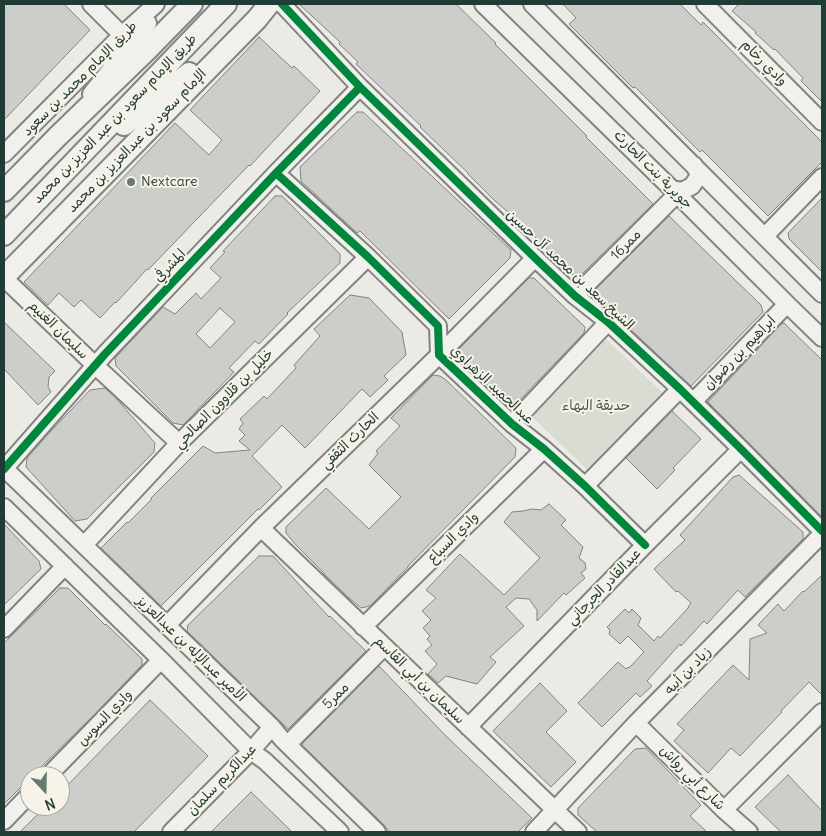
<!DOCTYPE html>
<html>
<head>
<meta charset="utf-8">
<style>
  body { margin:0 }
  #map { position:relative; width:826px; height:836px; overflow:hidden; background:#ebeae4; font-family:Delius,sans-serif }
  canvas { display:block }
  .frame { position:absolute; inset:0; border:5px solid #1f3d34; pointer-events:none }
  .north { position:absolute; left:20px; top:766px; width:50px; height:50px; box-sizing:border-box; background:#f7f3e8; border:1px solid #a1aaa0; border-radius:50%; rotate:159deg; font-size:14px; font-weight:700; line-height:20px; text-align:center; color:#1f3d34 }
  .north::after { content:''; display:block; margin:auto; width:18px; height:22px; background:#667a72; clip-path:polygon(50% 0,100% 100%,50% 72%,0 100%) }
</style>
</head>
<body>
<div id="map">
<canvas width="826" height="836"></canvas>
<div class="frame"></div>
<div class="north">N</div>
</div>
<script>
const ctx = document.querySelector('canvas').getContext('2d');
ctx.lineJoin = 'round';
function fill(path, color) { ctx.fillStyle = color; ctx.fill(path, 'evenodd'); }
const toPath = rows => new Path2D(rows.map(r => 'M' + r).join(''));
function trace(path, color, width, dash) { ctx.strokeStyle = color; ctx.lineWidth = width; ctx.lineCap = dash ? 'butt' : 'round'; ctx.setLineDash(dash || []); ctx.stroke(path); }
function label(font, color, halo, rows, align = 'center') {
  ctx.font = font + ' Delius,"Playpen Sans Arabic",sans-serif'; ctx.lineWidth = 4; ctx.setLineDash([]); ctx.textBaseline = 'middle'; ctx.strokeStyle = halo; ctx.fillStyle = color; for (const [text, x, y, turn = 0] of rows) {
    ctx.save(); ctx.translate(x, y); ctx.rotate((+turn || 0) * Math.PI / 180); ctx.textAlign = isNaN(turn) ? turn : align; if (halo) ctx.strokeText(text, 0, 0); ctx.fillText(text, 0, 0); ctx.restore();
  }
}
fill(toPath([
  [606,339,662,392,588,470,532,417]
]), '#dadbd2');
const building = toPath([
  [4,4,64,4,90,30,4,120,4,4],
  [299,4,456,4,496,43,495,44,587,136,586,137,653,204,577,279,509,211,508,212,495,201,468,174,468,173,420,127,421,126,356,64,358,62,339,44,340,42,299,4],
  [563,4,680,4,701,25,703,22,822,142,822,162,768,216,702,150,700,152,635,87,633,88,569,24,576,18,563,4],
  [739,4,822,4,822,102,801,81,803,78,775,49,774,50,755,33,756,32,732,11,739,4],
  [259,37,292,68,294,66,320,91,250,166,249,165,148,270,147,269,116,303,115,302,100,318,81,300,74,307,59,293,48,305,24,282,175,123,209,155,222,140,190,110,259,37],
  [357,112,363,112,511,250,510,258,449,319,360,231,357,233,301,181,300,167,357,112],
  [275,196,282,196,340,254,340,263,287,313,288,314,259,344,255,341,229,368,234,372,183,425,173,423,116,366,115,358,163,307,175,314,196,293,201,299,221,278,210,268,225,252,223,251,275,196],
  [220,308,235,322,210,348,196,334,220,308],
  [822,198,822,272,789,239,788,233,822,198],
  [669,216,761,305,763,312,691,386,615,315,591,296,592,293,669,216],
  [529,278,534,278,585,327,584,333,516,404,509,405,458,357,457,351,529,278],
  [350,295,369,298,402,332,406,355,384,376,388,380,370,397,362,389,305,448,282,425,252,456,282,487,259,510,258,509,161,606,101,548,127,522,128,523,152,499,151,498,203,446,215,453,250,450,239,441,245,435,239,429,243,423,240,419,264,396,267,399,296,368,294,365,320,336,314,329,350,295],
  [4,322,55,371,49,377,48,387,51,392,38,405,4,369,4,322],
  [784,323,822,360,822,517,708,402,781,324,784,323],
  [433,375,440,376,446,380,516,448,515,457,408,566,408,567,370,606,361,608,349,598,324,574,324,573,295,544,286,533,286,527,326,488,369,529,401,497,369,465,378,453,376,451,400,426,391,418,433,375],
  [105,388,115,397,155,443,154,452,87,519,75,521,26,467,27,458,50,432,90,390,105,388],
  [672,411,701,439,673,468,675,470,657,489,626,458,672,411],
  [739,475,803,532,803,539,745,597,738,590,707,624,704,621,681,646,680,644,647,681,652,686,640,697,636,693,602,727,578,703,618,662,626,669,628,667,629,668,644,652,628,636,620,644,609,634,610,630,607,627,625,609,629,613,632,609,641,618,638,625,654,641,658,636,660,638,689,607,688,607,691,603,678,591,676,592,654,569,685,540,680,535,733,477,739,475],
  [549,504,566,520,561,525,583,547,579,558,585,563,586,569,581,573,585,578,566,595,564,593,537,621,537,610,529,599,516,598,506,607,524,626,490,657,496,662,477,684,446,676,438,683,428,674,437,664,425,651,432,645,427,639,430,636,423,628,431,620,422,611,436,598,426,590,460,554,504,595,540,558,504,522,512,512,523,511,532,509,541,510,549,504],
  [4,524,39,561,41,569,4,605,4,524],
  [259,556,273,556,329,617,330,616,366,651,288,729,187,631,188,625,259,556],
  [822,575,822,695,809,682,781,711,782,712,740,756,731,748,708,773,674,741,684,730,677,724,733,665,749,680,750,639,767,633,758,625,778,604,784,611,803,591,804,592,822,575],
  [60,588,68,588,105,625,106,624,142,659,142,665,95,714,32,776,30,776,30,778,4,804,4,643,60,588],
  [379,666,446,736,532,818,518,832,389,832,384,825,302,745,303,743,379,666],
  [540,683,567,711,546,732,576,762,551,787,493,731,540,683],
  [150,700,208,756,134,832,20,832,46,806,60,806,60,793,150,700],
  [646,748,701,805,690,816,707,832,597,832,578,815,578,808,635,749,646,748],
  [788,775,822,811,822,832,781,832,755,807,788,775],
  [251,792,280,820,292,832,211,832,251,792]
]);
fill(building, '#cdceca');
trace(building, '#808581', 1);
const minor = toPath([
  [91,4,122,35],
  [282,4,360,87,535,258,575,296,608,322,680,389,741,449,822,531],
  [483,4,677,194,787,304,822,338],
  [532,4,822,294],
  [705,4,822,122],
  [91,94,148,23],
  [4,154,122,35,156,4],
  [276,173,368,257,438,326,439,355,512,424,544,449,585,486,645,545],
  [672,189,682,191,692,186,698,177,698,173,694,165],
  [765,236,822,177],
  [4,278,100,370,179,443],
  [575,296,677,194],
  [693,402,787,304],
  [512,424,608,322],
  [4,468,272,727,282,739,377,832],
  [4,469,105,354,276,173,360,87],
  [585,486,680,389],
  [4,507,161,660,251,751,265,761,340,832],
  [261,528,578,832],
  [84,545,179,443,368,257],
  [167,625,261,528,439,355,535,258],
  [363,627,544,449],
  [4,629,65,566],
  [636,723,724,810,749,832],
  [468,727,645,545,741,449],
  [288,744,384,647],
  [48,776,161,660],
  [724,810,822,712],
  [4,821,30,794],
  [171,832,251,751,272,727],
  [534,832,636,723,822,534]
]);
const major = toPath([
  [124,125,189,73],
  [4,191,58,136,148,49,192,4],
  [4,235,226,4],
  [4,277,257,19,269,4]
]);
trace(minor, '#808581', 20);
trace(major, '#808581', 24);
trace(minor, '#f1f0ec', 16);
trace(major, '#f1f0ec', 20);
trace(toPath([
  [282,4,360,87,535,258,575,296,608,322,680,389,741,449,822,531],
  [276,173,368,257,438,326,439,355,512,424,544,449,585,486,645,545],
  [4,469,105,354,276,173,360,87]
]), '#00873e', 8);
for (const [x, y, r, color] of [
  [131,182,5,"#667a72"]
]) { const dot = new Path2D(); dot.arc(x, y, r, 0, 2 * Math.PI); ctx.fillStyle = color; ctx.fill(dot); trace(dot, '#f7f3e8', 2); }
label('14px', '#1f3d34', '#f7f3e8', [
  ["وادي رخام",764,63,45],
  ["طريق الإمام محمد بن سعود",80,79,-45],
  ["طريق الإمام سعود بن عبد العزيز بن محمد",115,119,-46],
  ["الإمام سعود بن عبدالعزيز بن محمد",137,141,-46],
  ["جويرية بنت الحارث",653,170,45],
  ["ممر16",626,245,-45],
  ["المشرفي",170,266,-47],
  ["الشيخ سعد بن محمد آل حسين",570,270,43],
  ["سليمان الغنيم",58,330,44],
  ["ابراهيم بن رضوان",740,353,-46],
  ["عبدالحميد الزهراوي",492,385,43],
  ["خليل بن قلاوون الصالحي",224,399,-45],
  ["الحارث الثقفي",350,441,-44],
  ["وادي السباع",453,538,-45],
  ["عبدالقادر الجرجاني",604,587,-46],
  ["الأمير عبدالإله بن عبدالعزيز",191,649,44],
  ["زياد بن أبيه",688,671,-46],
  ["سليمان بن أبي القاسم",419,680,44],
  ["ممر5",336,696,-45],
  ["وادي السوس",105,718,-46],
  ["شارع أبي رواش",692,778,45],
  ["عبدالكريم سلمان",222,780,-46]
]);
label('14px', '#1f3d34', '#f7f3e8', [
  ["Nextcare",141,182]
], 'left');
label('14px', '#425a51', '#f7f3e8', [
  ["حديقة البهاء",596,406]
]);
</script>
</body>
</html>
